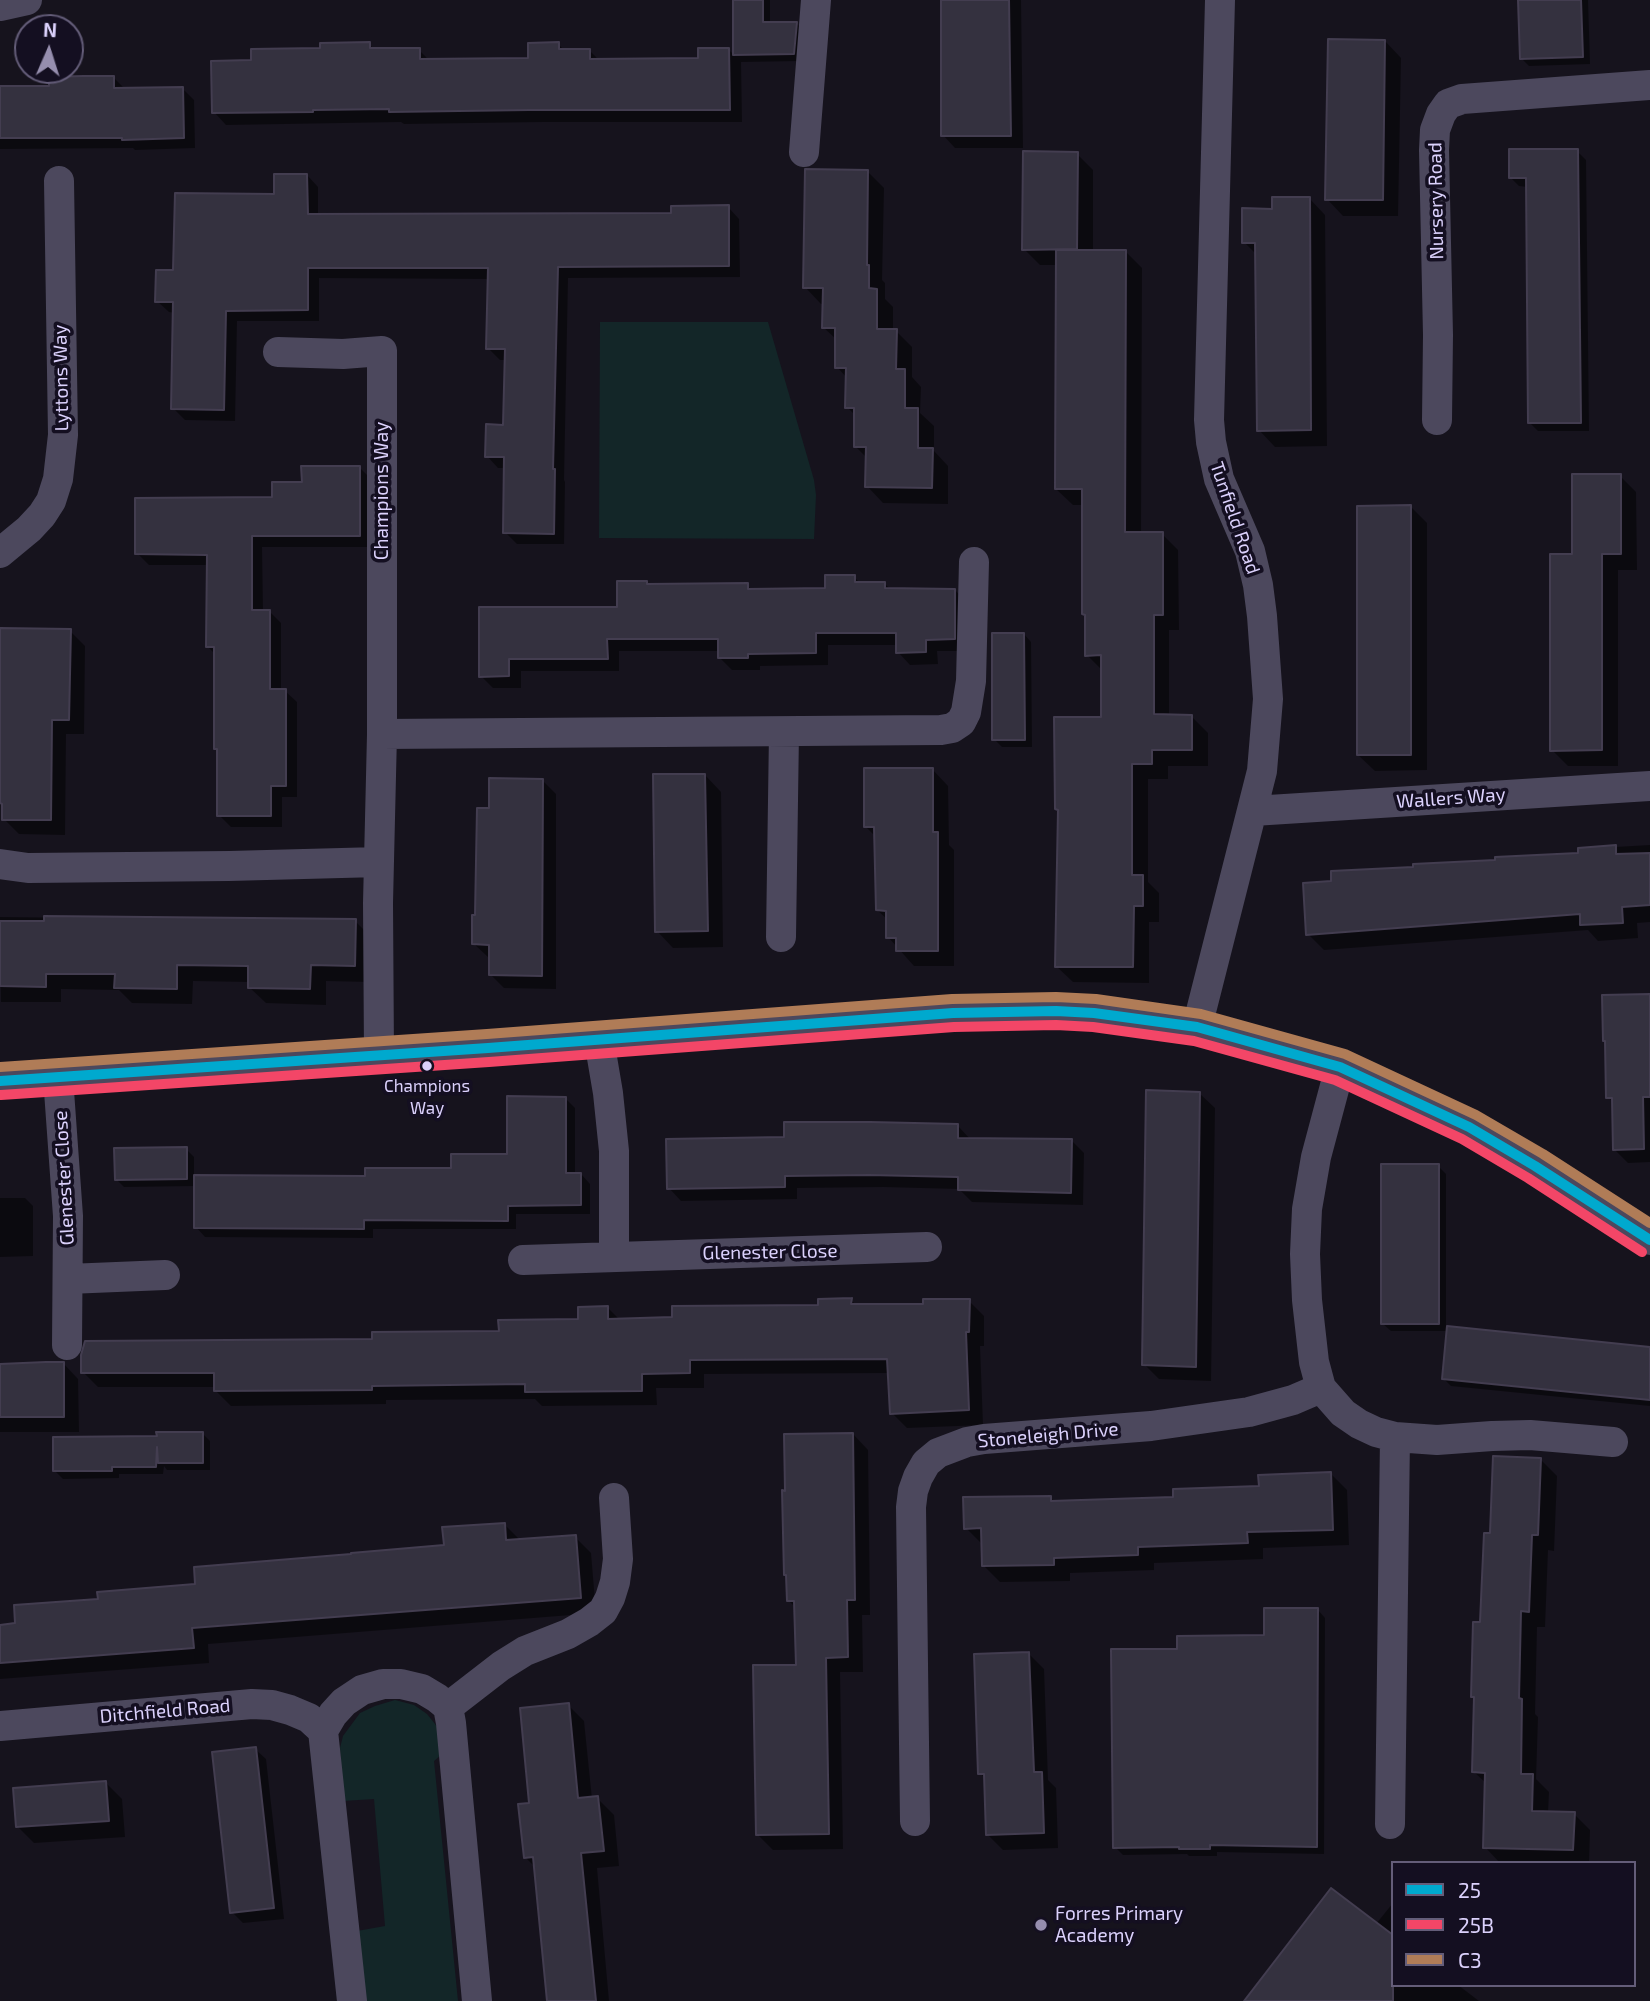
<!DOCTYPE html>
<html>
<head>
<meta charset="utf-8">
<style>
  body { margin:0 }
  #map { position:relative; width:1650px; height:2001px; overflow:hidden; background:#16131d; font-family:"Exo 2",sans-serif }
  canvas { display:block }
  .legend { position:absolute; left:1391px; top:1861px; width:245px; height:126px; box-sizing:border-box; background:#140f21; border:2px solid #645d79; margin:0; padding:9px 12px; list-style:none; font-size:21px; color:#dbd1fc }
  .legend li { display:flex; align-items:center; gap:14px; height:35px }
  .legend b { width:35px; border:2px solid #645d79 }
  .north { position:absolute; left:14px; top:14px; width:70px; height:70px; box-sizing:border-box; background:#140f21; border:2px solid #645d79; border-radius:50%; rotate:3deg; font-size:19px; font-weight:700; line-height:28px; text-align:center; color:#dbd1fc }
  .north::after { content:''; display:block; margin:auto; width:24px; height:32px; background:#968eae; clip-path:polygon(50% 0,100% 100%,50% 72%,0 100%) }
</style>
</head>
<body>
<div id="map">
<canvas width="1650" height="2001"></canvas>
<ul class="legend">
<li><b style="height:9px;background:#00a9ce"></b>25</li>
<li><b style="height:9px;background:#f34667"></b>25B</li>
<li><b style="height:9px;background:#b07c57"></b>C3</li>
</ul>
<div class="north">N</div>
</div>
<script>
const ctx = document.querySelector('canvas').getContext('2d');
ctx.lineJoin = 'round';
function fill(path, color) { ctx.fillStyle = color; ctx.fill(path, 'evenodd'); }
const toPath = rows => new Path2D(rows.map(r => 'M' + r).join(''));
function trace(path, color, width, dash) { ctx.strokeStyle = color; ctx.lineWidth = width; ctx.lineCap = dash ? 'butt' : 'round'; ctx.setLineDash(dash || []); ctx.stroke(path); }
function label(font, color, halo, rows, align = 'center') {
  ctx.font = font + ' "Exo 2",sans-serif'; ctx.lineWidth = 7; ctx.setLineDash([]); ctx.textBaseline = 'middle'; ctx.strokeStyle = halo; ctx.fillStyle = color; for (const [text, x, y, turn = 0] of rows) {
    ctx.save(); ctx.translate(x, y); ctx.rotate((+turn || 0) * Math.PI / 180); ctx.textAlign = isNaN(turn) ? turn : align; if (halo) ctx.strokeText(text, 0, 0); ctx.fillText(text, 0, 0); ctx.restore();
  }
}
fill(toPath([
  [600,322,768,322,814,480,816,495,814,539,599,538],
  [395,1700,414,1705,427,1714,439,1729,441,1755,434,1761,458,2001,363,2001,357,1931,385,1926,374,1799,343,1801,340,1748,343,1736,360,1713,375,1706]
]), '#132628');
fill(toPath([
  [734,0,770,0,770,23,796,23,804,31,801,61,741,62,742,122,543,122,404,124,401,122,226,125,214,112,252,62,369,44,375,50,419,50,430,61,530,60,558,44,565,51,589,50,599,60,700,59,728,49,735,56],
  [942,0,1021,0,1023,148,955,148,943,135],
  [1519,0,1588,0,1590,64,1529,66,1521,58],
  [1385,41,1401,58,1398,216,1343,216,1327,199],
  [114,78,125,89,183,89,194,100,195,148,135,150,133,148,0,149,0,88,51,88],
  [1577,151,1586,160,1589,431,1538,431,1529,422,1528,187,1519,186,1510,177],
  [1077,154,1093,170,1093,252,1126,252,1142,268,1141,534,1162,534,1178,550,1179,630,1169,630,1169,716,1191,716,1208,733,1208,766,1168,766,1168,779,1148,779,1148,882,1159,893,1159,922,1149,922,1149,983,1073,982,1056,966,1059,811,1102,719,1102,670,1087,655,1084,505,1073,505,1056,489,1057,265,1040,265,1024,249],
  [867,171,884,188,882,280,885,283,885,299,893,307,893,331,896,331,912,347,912,377,921,387,920,413,934,426,934,451,948,466,948,504,883,503,867,486,867,458,856,447,856,416,847,407,847,378,837,367,837,340,824,328,824,304,821,304,805,287],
  [307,175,318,187,318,216,673,215,728,207,739,219,740,277,568,278,564,480,565,482,564,544,517,544,505,532,506,468,498,468,487,456,505,427,506,360,500,360,488,348,489,279,319,278,319,321,237,321,235,421,185,420,173,408,175,313,169,312,157,301,175,272,276,196],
  [1309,198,1325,215,1327,446,1275,447,1259,430,1257,255,1244,242,1274,211],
  [359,467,371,479,371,547,262,547,263,612,270,612,281,623,281,691,285,691,297,702,297,797,282,797,282,827,231,827,219,815,216,655,208,647,208,565,149,565,137,553,274,499,303,484],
  [1620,476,1636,492,1637,570,1618,570,1618,766,1568,766,1552,750,1574,556],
  [1411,507,1427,523,1427,770,1375,771,1358,755],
  [854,577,861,584,884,583,891,590,955,590,967,603,966,651,937,651,938,664,910,665,898,652,898,645,828,645,828,665,760,666,760,670,732,670,720,658,720,651,619,651,619,671,521,671,521,688,493,688,481,676,480,609,619,609,646,583,649,586,747,585,752,590,827,589],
  [0,630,70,631,85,646,84,734,66,734,65,835,19,834,4,819,0,724],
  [1024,634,1031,642,1032,747,1002,747,994,739],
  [932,769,948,786,949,845,954,850,954,966,914,966,888,937,888,920,877,910,876,837,865,826],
  [705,775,721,792,723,947,673,948,657,931],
  [542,780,556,794,556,989,504,988,490,974,491,958,488,957,474,944,490,810],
  [1650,845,1650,922,1637,923,1638,938,1598,941,1588,930,1324,950,1308,934,1333,883,1415,868,1580,854,1580,849],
  [0,917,355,921,371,937,370,982,326,981,326,1005,266,1003,249,987,249,982,193,981,192,1004,132,1003,119,990,61,989,61,1002,1,1002],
  [1650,995,1650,1162,1628,1163,1615,1150,1614,1103,1608,1097],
  [1199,1093,1215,1108,1211,1381,1159,1379,1144,1364],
  [566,1099,575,1108,575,1174,581,1174,590,1184,590,1214,516,1214,516,1229,373,1229,373,1238,205,1237,196,1227,196,1186,124,1187,116,1179,186,1149,194,1157,194,1177,366,1178,452,1170,509,1156],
  [958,1126,971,1140,1071,1140,1084,1153,1083,1205,972,1202,959,1189,883,1187,797,1188,797,1199,681,1201,669,1188,786,1138],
  [1438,1166,1446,1174,1446,1328,1650,1349,1650,1406,1451,1386,1444,1379,1448,1331,1391,1331,1383,1324],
  [0,1198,25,1198,33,1206,33,1256,0,1257],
  [851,1300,857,1306,925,1305,969,1301,984,1316,984,1346,980,1346,983,1425,907,1428,892,1413,890,1373,704,1374,704,1388,656,1388,657,1405,542,1406,535,1399,386,1400,386,1404,231,1406,216,1391,216,1387,98,1387,83,1372,373,1341,500,1333,580,1321,607,1307,620,1320,674,1319,819,1307],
  [63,1363,78,1379,79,1432,0,1432,0,1364],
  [203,1434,210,1441,210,1470,167,1470,164,1466,163,1474,119,1474,119,1478,63,1479,55,1471,158,1438],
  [853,1434,868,1450,870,1615,862,1615,863,1672,840,1672,843,1849,773,1850,758,1835,797,1666,796,1608,788,1600],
  [1540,1459,1557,1476,1554,1551,1548,1550,1545,1627,1537,1627,1535,1714,1538,1717,1536,1779,1549,1792,1548,1813,1574,1814,1590,1830,1589,1863,1500,1863,1485,1847,1487,1784,1474,1772,1476,1699,1473,1696,1492,1535],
  [1331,1474,1347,1490,1349,1545,1263,1548,1263,1559,1154,1563,1154,1570,1070,1573,1070,1581,1000,1582,984,1566,982,1544,966,1528,1050,1497,1056,1503,1175,1498,1261,1488],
  [504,1524,520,1540,575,1537,591,1553,596,1613,208,1644,209,1663,0,1679,0,1626,17,1625,99,1600,446,1546],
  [1318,1610,1325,1618,1324,1854,1217,1852,1217,1856,1189,1856,1187,1854,1123,1855,1115,1847,1179,1650,1266,1637],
  [1029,1654,1044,1669,1048,1780,1056,1788,1058,1848,1003,1850,988,1835,986,1779,980,1773],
  [568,1705,584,1721,592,1799,597,1798,614,1815,619,1866,597,1868,609,2001,548,2001,535,1867,525,1857,531,1804],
  [255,1749,266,1759,284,1919,243,1923,232,1912],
  [106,1783,122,1799,125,1837,34,1843,18,1827],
  [1393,1903,1393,1985,1458,1985,1479,2001,1246,2001,1376,1924]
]), '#0007');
const building = toPath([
  [733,0,763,0,763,22,797,22,794,54,733,55,733,0],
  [941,0,1009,0,1011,136,941,136,941,0],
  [1518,0,1581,0,1583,57,1520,59,1518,0],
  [1328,39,1385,40,1383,200,1325,200,1328,39],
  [370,42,370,48,420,48,420,59,528,58,528,43,559,42,559,49,590,49,590,59,698,58,698,48,729,48,730,110,529,110,389,112,389,109,313,110,313,112,212,113,211,61,251,60,251,49,320,48,320,43,370,42],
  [83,76,114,76,114,88,183,87,184,138,122,140,122,138,0,138,0,86,49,86,49,77,83,76],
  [1509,149,1578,149,1581,423,1528,423,1526,178,1509,178,1509,149],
  [1023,151,1078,152,1077,249,1022,250,1023,151],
  [805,169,868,170,867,265,869,265,869,288,877,289,877,329,897,329,896,369,905,369,905,408,918,408,918,448,933,448,932,488,865,487,866,447,854,447,854,408,845,408,846,368,835,368,835,328,822,328,823,288,803,288,805,169],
  [274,174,307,174,308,214,671,213,671,206,729,205,729,266,558,267,553,469,555,469,554,534,503,533,504,457,485,457,486,424,503,425,505,349,486,349,488,268,308,268,308,310,226,311,224,410,171,409,173,302,155,302,156,270,173,270,175,193,274,194,274,174],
  [1272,197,1310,197,1311,430,1257,431,1255,243,1242,243,1242,208,1272,209,1272,197],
  [1056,250,1126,250,1125,532,1163,532,1163,615,1154,615,1154,714,1192,715,1192,750,1152,750,1152,764,1132,764,1132,875,1143,875,1143,906,1134,906,1133,967,1055,967,1058,810,1055,809,1054,717,1101,717,1101,655,1085,656,1085,615,1082,614,1082,489,1055,489,1056,250],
  [301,466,360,466,360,536,252,536,252,610,270,610,270,689,286,689,286,786,271,786,271,816,217,816,217,749,214,749,214,647,206,647,207,555,135,554,135,498,272,497,272,482,302,482,301,466],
  [1572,474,1621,474,1621,554,1602,554,1602,750,1550,751,1550,554,1572,554,1572,474],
  [1411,505,1411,755,1357,755,1357,506,1411,505],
  [825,575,855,575,855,582,885,582,885,588,955,589,955,639,926,640,926,652,896,653,896,633,816,633,816,653,748,654,748,658,718,658,718,639,607,639,608,659,509,659,509,676,479,677,479,607,617,607,617,581,647,581,647,584,748,583,748,589,825,588,825,575],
  [0,628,71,629,69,720,52,720,51,820,2,820,2,804,0,803,0,628],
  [992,633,1024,633,1025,740,992,740,992,633],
  [864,768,933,768,933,832,938,832,938,951,896,951,896,938,886,938,886,911,876,910,874,827,864,827,864,768],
  [653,774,705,774,708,931,655,932,653,774],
  [489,778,543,779,542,976,489,975,489,945,472,944,472,915,475,915,477,808,489,808,489,778],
  [1616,845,1616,854,1650,853,1650,905,1622,907,1623,923,1580,925,1580,914,1306,935,1303,883,1331,881,1331,871,1413,867,1413,864,1495,860,1495,857,1578,853,1578,848,1616,845],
  [44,916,356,919,355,966,311,965,310,989,248,988,248,966,177,965,177,989,114,988,115,974,46,974,46,987,0,986,0,921,44,921,44,916],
  [1650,994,1650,1097,1643,1097,1644,1149,1613,1150,1612,1098,1606,1098,1605,1041,1603,1041,1602,995,1650,994],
  [1146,1090,1200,1092,1196,1367,1142,1365,1146,1090],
  [507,1096,566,1097,566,1173,581,1173,581,1205,508,1206,508,1221,364,1220,364,1229,194,1228,194,1175,365,1176,365,1168,451,1168,451,1154,507,1154,507,1096],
  [784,1122,870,1122,958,1124,958,1138,1072,1139,1071,1193,958,1190,958,1177,869,1175,785,1176,785,1187,667,1189,666,1139,784,1137,784,1122],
  [187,1147,187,1179,115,1180,114,1148,187,1147],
  [1381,1164,1439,1164,1439,1324,1381,1324,1381,1164],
  [852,1298,851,1304,923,1304,923,1299,970,1299,969,1332,966,1332,969,1410,890,1414,887,1359,690,1360,690,1373,642,1374,642,1391,525,1392,525,1384,372,1386,372,1390,214,1391,214,1373,81,1373,81,1355,85,1341,372,1339,372,1332,499,1331,498,1320,578,1319,578,1307,608,1306,608,1319,672,1317,672,1306,818,1305,818,1299,852,1298],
  [1447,1326,1650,1347,1650,1400,1442,1379,1447,1326],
  [46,1362,64,1362,64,1417,0,1417,0,1364,46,1362],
  [156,1432,203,1432,203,1463,158,1463,157,1447,156,1467,112,1467,112,1471,53,1471,53,1437,157,1436,156,1432],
  [853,1433,855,1600,847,1600,848,1657,826,1658,829,1834,756,1835,753,1665,796,1665,794,1601,787,1601,786,1575,784,1575,782,1490,785,1491,784,1434,853,1433],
  [1493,1456,1541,1458,1538,1535,1532,1535,1529,1612,1521,1611,1519,1698,1522,1699,1521,1774,1533,1774,1532,1811,1575,1812,1573,1850,1483,1848,1485,1773,1472,1772,1474,1697,1471,1697,1473,1622,1480,1622,1484,1533,1490,1533,1493,1456],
  [1331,1472,1333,1530,1247,1532,1248,1543,1138,1547,1138,1555,1054,1558,1054,1565,982,1566,981,1528,964,1529,963,1497,1051,1496,1051,1501,1173,1497,1173,1489,1259,1486,1258,1475,1331,1472],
  [505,1523,506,1540,576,1535,581,1598,192,1628,194,1648,0,1663,0,1625,15,1623,14,1605,98,1599,97,1592,195,1584,194,1567,351,1554,351,1553,444,1545,442,1527,505,1523],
  [1264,1608,1318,1608,1317,1847,1210,1845,1210,1849,1179,1849,1179,1847,1113,1848,1111,1649,1177,1649,1177,1636,1264,1635,1264,1608],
  [1029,1652,1034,1772,1042,1772,1044,1833,986,1835,984,1774,978,1774,974,1654,1029,1652],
  [569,1703,578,1798,598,1796,604,1851,581,1853,596,2001,547,2001,533,1857,524,1858,518,1804,529,1803,520,1708,569,1703],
  [256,1747,274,1908,230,1913,212,1752,256,1747],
  [106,1781,109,1821,16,1827,13,1788,106,1781],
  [1331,1888,1393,1935,1393,2001,1244,2001,1331,1888]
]);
fill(building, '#34313f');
trace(building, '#433d50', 2);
trace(toPath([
  [0,6,27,0],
  [804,152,816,0],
  [278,352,343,354,382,351,382,734,378,903,379,1056],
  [1437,420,1438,335,1434,150,1435,130,1441,114,1448,104,1462,99,1650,85],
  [0,553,29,529,42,515,51,501,58,479,63,435,59,181],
  [382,734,941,730,952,728,961,722,966,712,971,681,974,562],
  [1253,811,1650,786],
  [0,864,28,868,229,866,379,862],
  [781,937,784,732],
  [1197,1027,1262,771,1268,699,1262,616,1258,585,1250,551,1219,479,1211,442,1209,420,1220,0],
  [599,1040,608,1093,614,1151,614,1256],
  [1340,1067,1316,1157,1307,1209,1305,1254,1307,1300,1314,1362,1321,1388,1343,1413,1359,1424,1376,1432,1395,1437,1437,1440,1492,1436,1530,1435,1613,1442],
  [58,1077,68,1216,67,1345],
  [0,1081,488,1048,953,1013,1056,1011,1094,1013,1197,1027,1340,1067,1469,1127,1535,1166,1650,1240],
  [523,1260,927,1247],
  [68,1279,165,1275],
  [448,1707,501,1666,525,1651,568,1634,589,1622,603,1611,610,1598,615,1582,618,1559,614,1498],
  [0,1726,252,1704,272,1705,290,1710,309,1718,323,1731,352,2001],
  [323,1731,333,1714,344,1702,362,1690,383,1684,401,1684,422,1689,437,1698,448,1707,451,1723,477,2001],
  [915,1821,911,1507,913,1491,918,1477,926,1463,938,1453,967,1442,984,1439,1151,1426,1249,1412,1293,1400,1321,1388],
  [1390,1824,1395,1437]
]), '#4c485d', 30);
trace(toPath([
  [0,1081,488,1048,953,1013,1056,1011,1094,1013,1197,1027,1340,1067,1469,1127,1535,1166,1650,1240]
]), '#00a9ce', 10);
trace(toPath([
  [1,1095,489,1062,954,1027,1056,1025,1093,1027,1194,1041,1335,1080,1462,1139,1528,1178,1642,1252]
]), '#f34667', 10);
trace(toPath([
  [0,1067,487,1034,952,999,1056,997,1096,999,1201,1014,1345,1054,1476,1115,1543,1154,1650,1223]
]), '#b07c57', 10);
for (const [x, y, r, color] of [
  [427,1066,6,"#dbd1fc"],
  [1041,1925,7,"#968eae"]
]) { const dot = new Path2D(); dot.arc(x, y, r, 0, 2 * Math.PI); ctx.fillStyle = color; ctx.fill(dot); trace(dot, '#140f21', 2.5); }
label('17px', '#dbd1fc', '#140f21', [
  ["Champions",427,1086],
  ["Way",427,1108]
]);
label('19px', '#dbd1fc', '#140f21', [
  ["Nursery Road",1436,201,-91],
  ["Lyttons Way",61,378,-91],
  ["Champions Way",382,491,-90],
  ["Tunfield Road",1235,518,71],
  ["Wallers Way",1451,798,-4],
  ["Glenester Close",64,1178,-93],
  ["Glenester Close",770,1252,-1],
  ["Stoneleigh Drive",1048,1435,-5],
  ["Ditchfield Road",165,1711,-5]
]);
label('19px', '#dbd1fc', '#140f21', [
  ["Forres Primary",1055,1914],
  ["Academy",1055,1936]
], 'left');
</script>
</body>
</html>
